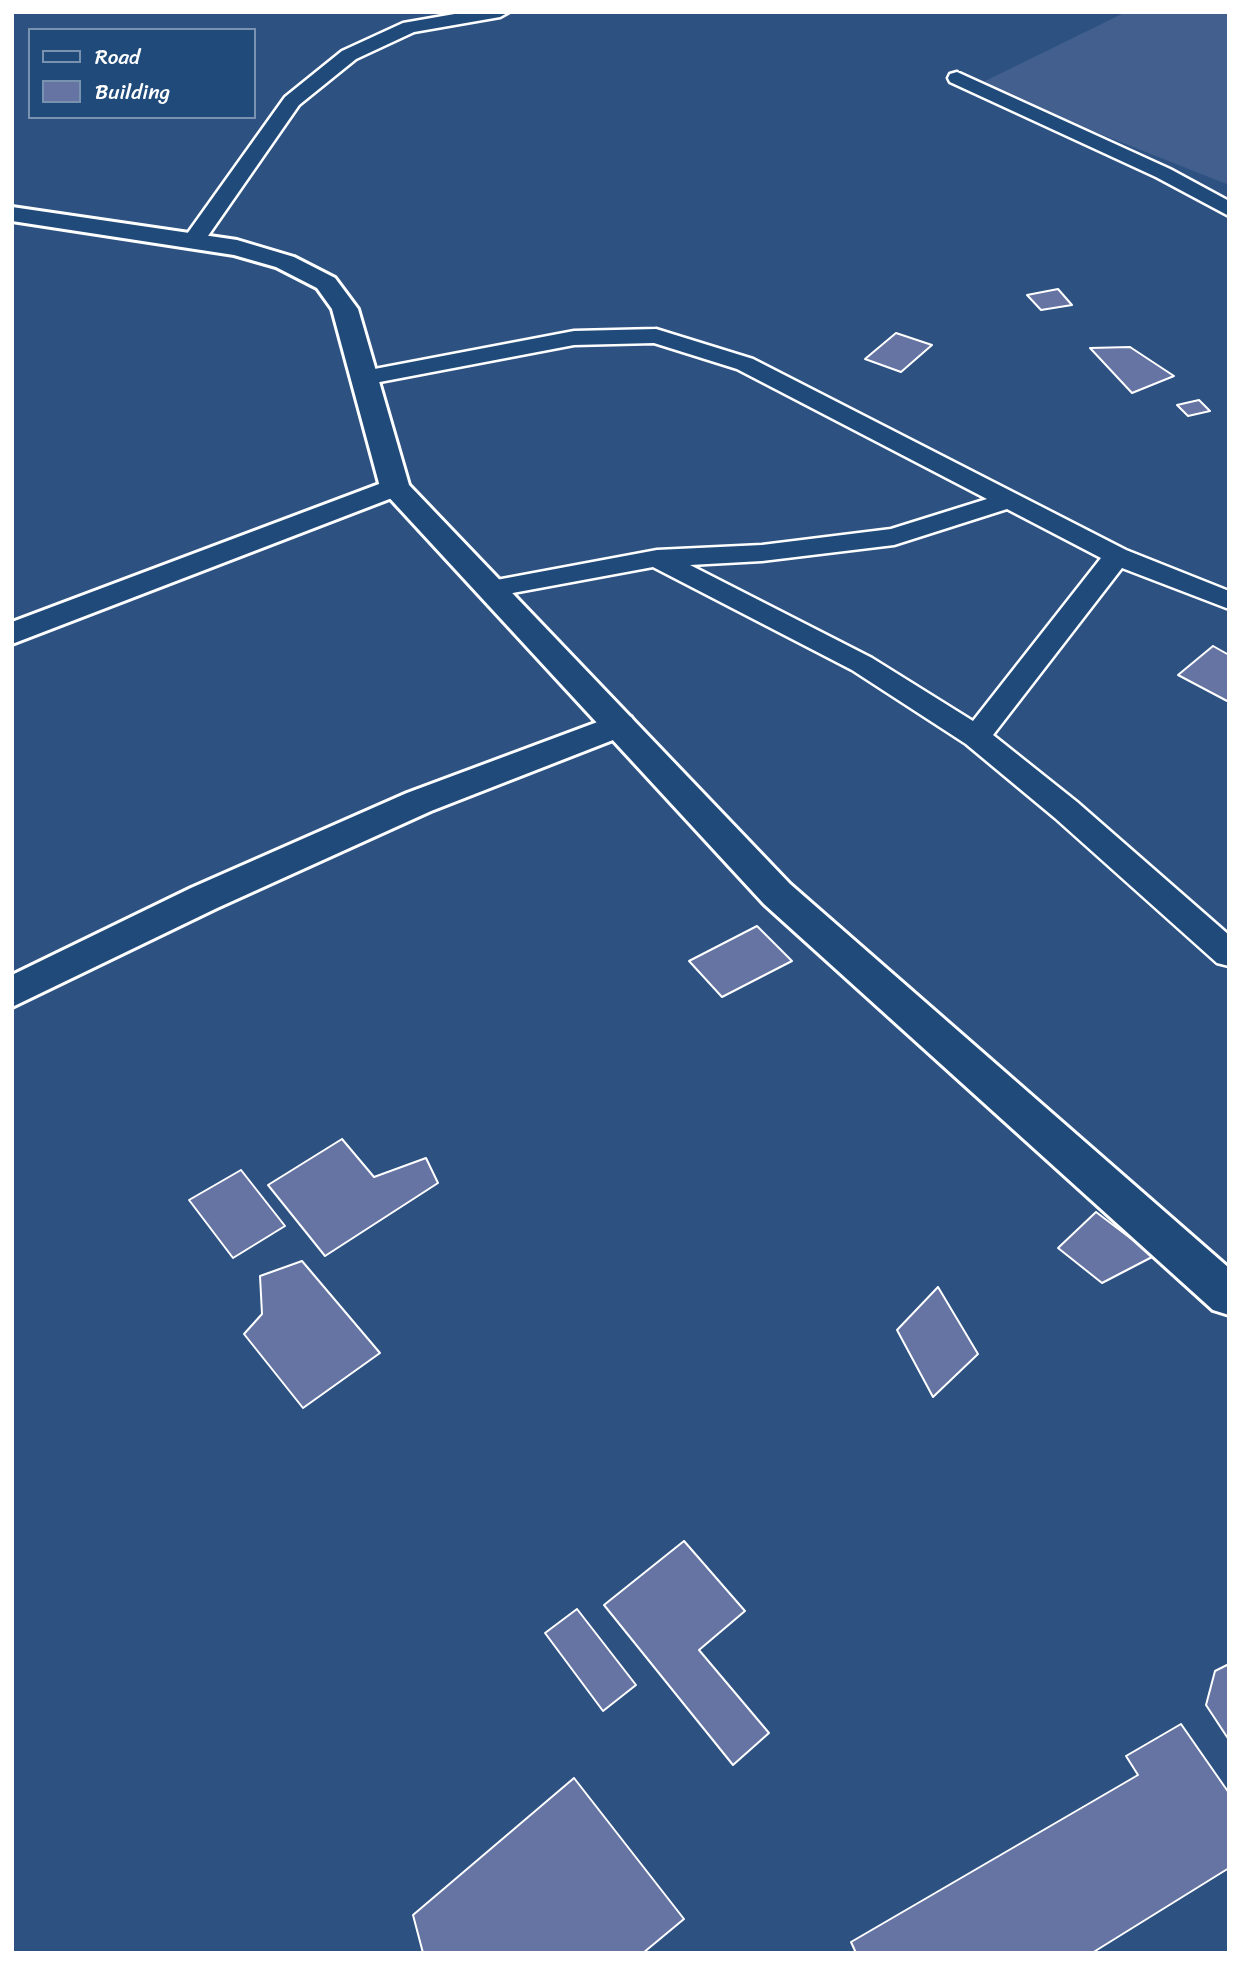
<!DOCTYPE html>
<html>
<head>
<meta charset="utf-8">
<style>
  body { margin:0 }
  #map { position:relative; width:1241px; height:1965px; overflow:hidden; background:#2d5282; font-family:Sriracha,sans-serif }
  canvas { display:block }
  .frame { position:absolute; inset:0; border:14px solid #fff; pointer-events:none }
  .legend { position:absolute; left:28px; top:28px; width:228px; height:91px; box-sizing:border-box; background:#1f4a7a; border:2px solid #7992af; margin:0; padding:9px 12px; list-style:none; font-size:21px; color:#fff }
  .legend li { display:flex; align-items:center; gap:14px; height:35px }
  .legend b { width:35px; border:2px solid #7992af }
</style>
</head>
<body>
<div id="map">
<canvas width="1241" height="1965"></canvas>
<div class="frame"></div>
<ul class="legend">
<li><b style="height:9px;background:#1f4a7a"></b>Road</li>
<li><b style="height:19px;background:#6574a2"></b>Building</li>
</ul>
</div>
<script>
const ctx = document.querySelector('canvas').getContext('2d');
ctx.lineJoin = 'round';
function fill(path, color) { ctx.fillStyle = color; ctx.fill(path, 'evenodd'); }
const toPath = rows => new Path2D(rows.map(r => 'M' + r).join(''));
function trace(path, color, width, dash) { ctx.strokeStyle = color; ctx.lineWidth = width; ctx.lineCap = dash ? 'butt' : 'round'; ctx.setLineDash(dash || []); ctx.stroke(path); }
fill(toPath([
  [1126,12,1229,12,1229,185,977,85]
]), '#425f8e');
const building = toPath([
  [1058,289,1072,305,1041,310,1027,295,1058,289],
  [896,333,932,345,901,372,865,359,896,333],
  [1130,347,1174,376,1132,393,1090,348,1130,347],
  [1199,400,1210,411,1188,416,1177,405,1199,400],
  [1213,646,1229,655,1229,702,1178,675,1213,646],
  [757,926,792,961,722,997,689,961,757,926],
  [342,1139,374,1177,426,1158,438,1183,325,1256,268,1185,342,1139],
  [241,1170,285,1226,233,1258,189,1200,241,1170],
  [1096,1212,1154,1256,1102,1283,1058,1248,1096,1212],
  [302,1261,380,1353,303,1408,244,1334,262,1314,260,1276,302,1261],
  [938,1287,978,1354,933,1397,897,1330,938,1287],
  [684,1541,745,1611,699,1650,769,1733,733,1765,604,1605,684,1541],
  [577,1609,636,1685,603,1711,545,1633,577,1609],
  [1229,1664,1229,1740,1206,1705,1215,1671,1229,1664],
  [1181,1724,1229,1793,1229,1868,1092,1953,856,1953,851,1942,1138,1775,1126,1756,1181,1724],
  [574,1778,684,1919,643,1953,423,1953,413,1915,574,1778]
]);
fill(building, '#6574a2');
trace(building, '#fff', 2);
const service = toPath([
  [466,12,509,12,500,17,414,32,356,59,299,105,201,246,185,246,182,241,285,97,342,51,403,23,466,12],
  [957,72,1170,169,1229,201,1229,216,1156,177,950,82,948,78,950,74,957,72],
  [656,329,753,359,1126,550,1229,591,1229,609,1122,568,993,735,1077,802,1229,935,1229,966,1217,963,1055,818,966,744,852,670,653,567,491,597,481,595,477,589,481,583,491,581,657,550,762,545,891,529,987,499,737,369,654,343,574,345,364,385,356,383,352,378,356,373,364,371,574,331,656,329],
  [1007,509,1101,558,973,721,872,658,690,565,762,561,894,545,1007,509]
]);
const minor = toPath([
  [395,478,405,481,410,487,405,493,12,644,12,622,395,478],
  [619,714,631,717,636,725,631,733,431,811,217,908,12,1007,12,975,191,888,407,793,619,714]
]);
const tertiary = toPath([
  [12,207,237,240,294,257,335,278,358,309,409,485,790,884,1229,1268,1229,1315,1213,1310,764,904,385,493,380,487,332,309,317,288,276,267,234,255,12,221,12,207]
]);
trace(service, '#fff', 5);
trace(minor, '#fff', 6);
trace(tertiary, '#fff', 6);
fill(service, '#1f4a7a');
fill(minor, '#1f4a7a');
fill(tertiary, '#1f4a7a');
</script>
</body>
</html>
